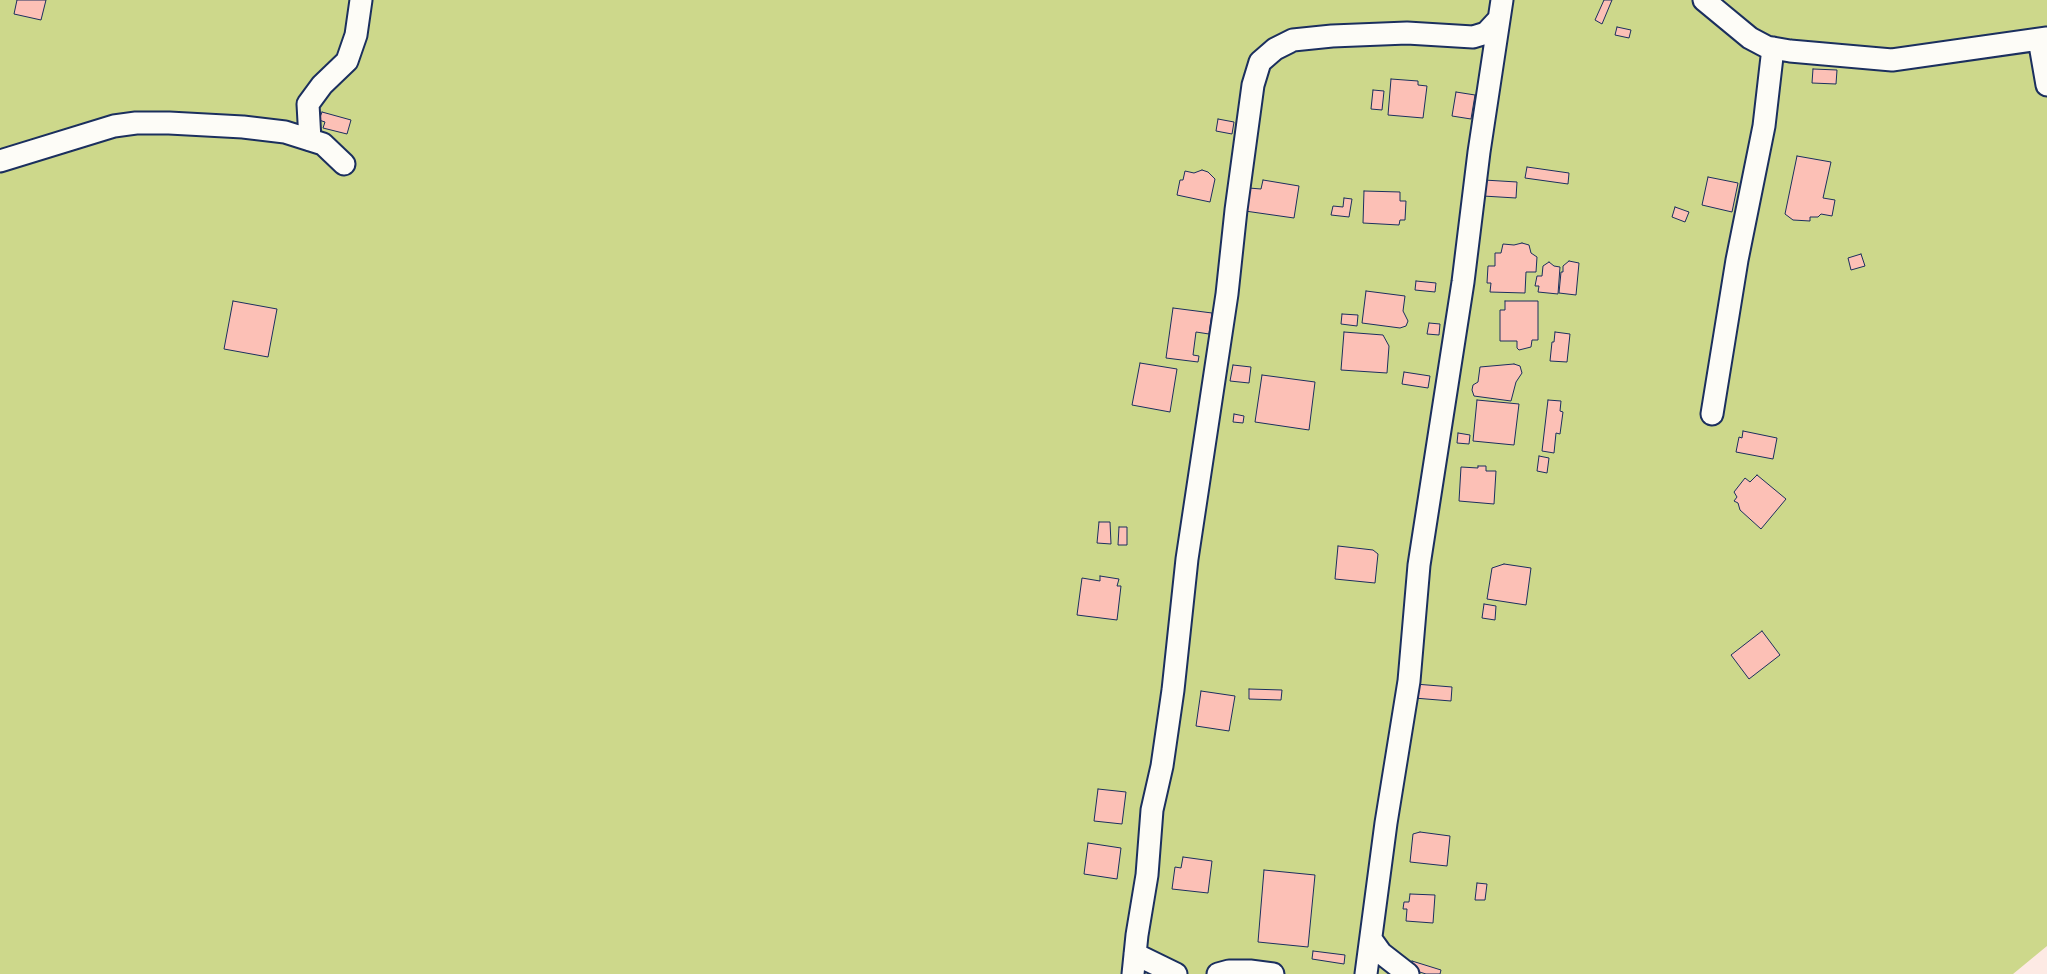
<!DOCTYPE html>
<html>
<head>
<meta charset="utf-8">
<style>
  body { margin:0 }
  canvas { display:block; background:#fdeae4 }
</style>
</head>
<body>
<canvas width="2047" height="974"></canvas>
<script>
const ctx = document.querySelector('canvas').getContext('2d');
ctx.lineJoin = 'round';
function fill(path, color) { ctx.fillStyle = color; ctx.fill(path, 'evenodd'); }
const toPath = rows => new Path2D(rows.map(r => 'M' + r).join(''));
function trace(path, color, width, dash) { ctx.strokeStyle = color; ctx.lineWidth = width; ctx.lineCap = dash ? 'butt' : 'round'; ctx.setLineDash(dash || []); ctx.stroke(path); }
fill(toPath([
  [0,0,2047,0,2047,946,2013,974,0,974]
]), '#cdd88b');
const building = toPath([
  [17,0,46,0,41,20,14,14,17,0],
  [1604,0,1612,0,1602,24,1595,20,1604,0],
  [1617,27,1631,30,1629,38,1615,35,1617,27],
  [1813,69,1837,70,1836,84,1812,83,1813,69],
  [1391,79,1418,81,1418,85,1427,86,1423,118,1388,115,1391,79],
  [1373,90,1384,91,1382,110,1371,109,1373,90],
  [1456,92,1475,95,1471,119,1452,116,1456,92],
  [322,112,351,120,347,134,323,128,325,122,319,120,322,112],
  [1218,119,1234,122,1232,134,1216,131,1218,119],
  [1797,156,1831,162,1823,198,1835,200,1832,216,1821,214,1818,217,1810,217,1810,221,1793,220,1785,214,1797,156],
  [1527,167,1569,173,1568,184,1525,178,1527,167],
  [1202,170,1208,172,1215,179,1210,202,1177,195,1180,180,1183,180,1185,171,1194,173,1202,170],
  [1708,177,1738,183,1732,212,1702,205,1708,177],
  [1263,180,1299,186,1294,218,1245,211,1249,188,1261,189,1263,180],
  [1484,180,1517,182,1516,198,1483,196,1484,180],
  [1364,191,1400,192,1400,201,1406,201,1405,220,1400,220,1399,225,1363,223,1364,191],
  [1344,198,1352,199,1349,217,1331,215,1333,206,1343,207,1344,198],
  [1675,207,1689,212,1685,222,1672,217,1675,207],
  [1522,243,1529,245,1531,253,1537,257,1536,272,1526,272,1525,293,1490,292,1491,283,1487,283,1488,266,1495,266,1495,253,1501,253,1503,244,1514,245,1522,243],
  [1861,254,1865,266,1851,270,1848,258,1861,254],
  [1569,261,1579,263,1576,295,1559,293,1561,272,1563,272,1563,266,1569,261],
  [1549,262,1554,266,1560,267,1558,294,1538,292,1539,286,1535,286,1537,276,1542,276,1543,266,1549,262],
  [1416,281,1436,283,1435,292,1415,290,1416,281],
  [1366,291,1405,296,1403,311,1408,321,1406,326,1400,328,1362,323,1366,291],
  [233,301,277,309,268,357,224,349,233,301],
  [1505,301,1538,301,1538,340,1532,340,1531,347,1519,350,1517,348,1517,341,1500,341,1500,310,1505,310,1505,301],
  [1173,308,1212,313,1209,334,1196,332,1193,355,1199,356,1198,362,1166,358,1173,308],
  [1342,314,1358,315,1357,326,1341,324,1342,314],
  [1429,323,1440,324,1439,335,1427,334,1429,323],
  [1344,332,1383,335,1389,346,1387,373,1341,370,1344,332],
  [1555,332,1570,334,1567,362,1550,361,1552,342,1554,342,1555,332],
  [1140,363,1177,369,1170,412,1132,405,1140,363],
  [1514,364,1520,366,1522,373,1516,382,1511,401,1474,396,1472,390,1473,385,1478,382,1480,367,1514,364],
  [1233,365,1251,367,1249,383,1230,381,1233,365],
  [1404,372,1430,376,1428,388,1402,384,1404,372],
  [1262,375,1315,382,1309,430,1255,422,1262,375],
  [1477,400,1519,404,1514,445,1473,441,1477,400],
  [1548,400,1561,401,1560,411,1563,412,1560,434,1556,433,1554,453,1542,451,1548,400],
  [1234,414,1244,416,1243,423,1233,422,1234,414],
  [1743,431,1777,438,1773,459,1736,452,1739,437,1742,438,1743,431],
  [1458,433,1470,435,1469,444,1457,443,1458,433],
  [1539,456,1549,458,1547,473,1537,471,1539,456],
  [1478,466,1486,466,1486,471,1496,471,1494,504,1459,501,1461,467,1478,468,1478,466],
  [1757,475,1786,499,1761,529,1740,510,1738,503,1734,501,1737,497,1734,492,1745,478,1750,482,1757,475],
  [1099,522,1110,522,1111,544,1097,543,1099,522],
  [1119,527,1127,527,1127,545,1118,545,1119,527],
  [1338,546,1373,550,1378,554,1375,583,1335,579,1338,546],
  [1504,564,1531,568,1526,605,1487,599,1492,568,1504,564],
  [1100,576,1119,579,1117,586,1121,586,1117,620,1077,615,1082,578,1100,581,1100,576],
  [1484,604,1496,606,1495,620,1482,618,1484,604],
  [1762,631,1780,655,1749,679,1731,655,1762,631],
  [1415,684,1452,687,1451,701,1414,698,1415,684],
  [1249,689,1282,690,1281,700,1249,699,1249,689],
  [1201,691,1235,696,1229,731,1196,726,1201,691],
  [1098,789,1126,792,1122,824,1094,821,1098,789],
  [1420,832,1450,836,1447,866,1410,862,1413,834,1420,832],
  [1088,843,1121,848,1117,879,1084,874,1088,843],
  [1183,857,1212,861,1208,893,1172,889,1175,867,1181,868,1183,857],
  [1264,870,1315,875,1308,947,1258,942,1264,870],
  [1477,883,1487,884,1485,900,1475,900,1477,883],
  [1410,894,1435,895,1433,923,1406,921,1407,909,1403,909,1404,902,1409,902,1410,894],
  [1313,951,1345,955,1344,964,1312,959,1313,951],
  [1412,961,1441,970,1440,974,1426,974,1410,969,1412,961]
]);
fill(building, '#fcc0b6');
trace(building, '#1b2f5e', 1);
const minor = toPath([
  [1704,0,1750,38,1767,47,1790,51,1892,60,2047,38],
  [2039,39,2047,85],
  [310,140,308,104,322,85,347,61,356,35,361,0],
  [0,161,114,126,136,123,169,123,243,127,285,132,323,144,344,164],
  [1712,414,1737,260,1764,126,1773,48],
  [1371,939,1381,953,1408,974],
  [1135,954,1176,974],
  [1133,974,1137,935,1147,875,1152,810,1162,766,1173,690,1187,559,1227,294,1236,210,1253,85,1260,62,1275,49,1293,40,1332,36,1407,33,1473,37,1486,33,1499,19],
  [1218,974,1229,971,1250,971,1273,974],
  [1366,974,1386,823,1409,681,1419,565,1463,282,1479,152,1502,0]
]);
trace(minor, '#1b2f5e', 25);
trace(minor, '#fdfcf7', 21);
</script>
</body>
</html>
